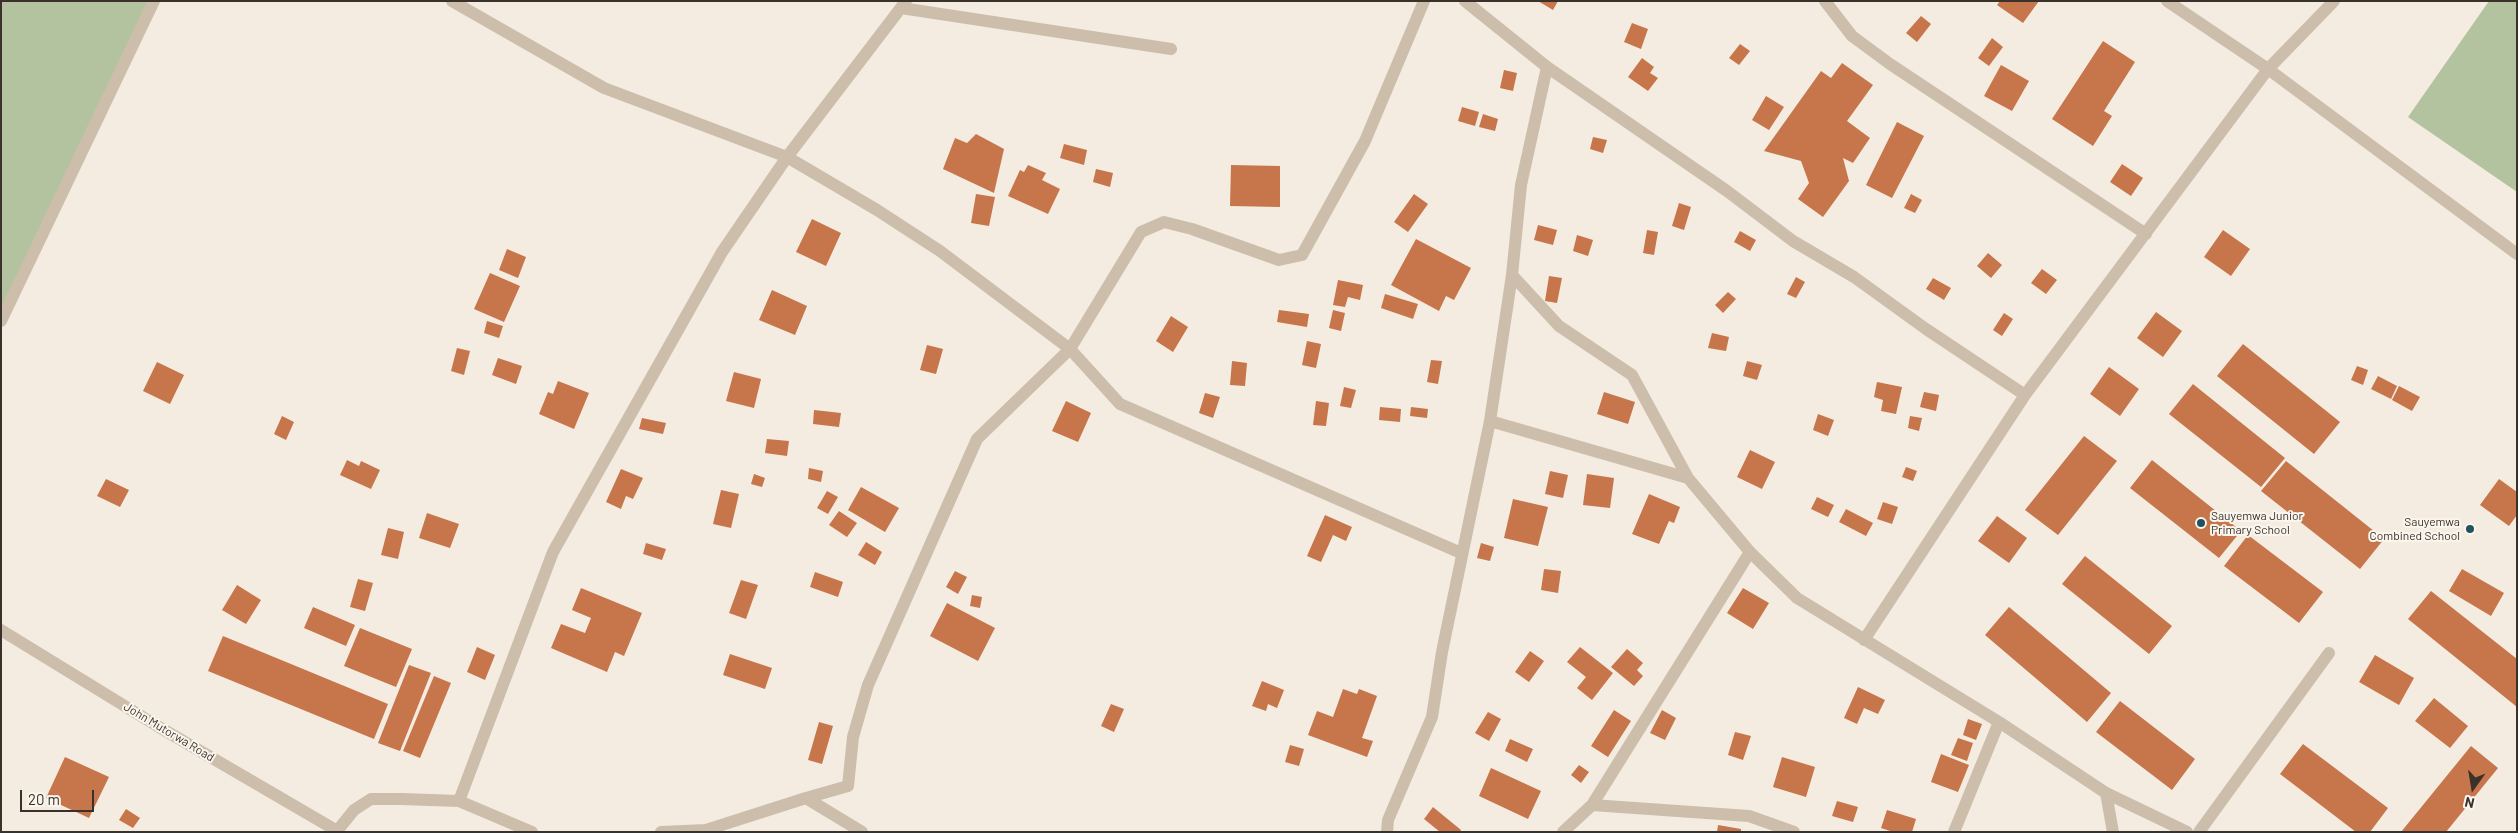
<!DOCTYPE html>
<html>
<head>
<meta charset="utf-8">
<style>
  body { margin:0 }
  #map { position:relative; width:2518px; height:833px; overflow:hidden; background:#f4ece0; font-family:Barlow,sans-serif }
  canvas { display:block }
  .frame { position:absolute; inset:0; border:2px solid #3a312a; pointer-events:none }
  .north { position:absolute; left:2448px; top:763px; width:50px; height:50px; -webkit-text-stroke:4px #fbf6ed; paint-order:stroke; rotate:193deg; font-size:14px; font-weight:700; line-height:20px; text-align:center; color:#3a312a }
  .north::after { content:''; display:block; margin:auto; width:18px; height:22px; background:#3a312a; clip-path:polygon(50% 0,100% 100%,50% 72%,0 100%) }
  .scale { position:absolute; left:20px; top:790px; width:74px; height:22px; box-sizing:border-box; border:2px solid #3a312a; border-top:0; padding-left:6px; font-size:15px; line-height:18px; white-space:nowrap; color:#3a312a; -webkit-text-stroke:4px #fbf6ed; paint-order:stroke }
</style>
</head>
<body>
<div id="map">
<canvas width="2518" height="833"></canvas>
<div class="frame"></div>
<div class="north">N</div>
<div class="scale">20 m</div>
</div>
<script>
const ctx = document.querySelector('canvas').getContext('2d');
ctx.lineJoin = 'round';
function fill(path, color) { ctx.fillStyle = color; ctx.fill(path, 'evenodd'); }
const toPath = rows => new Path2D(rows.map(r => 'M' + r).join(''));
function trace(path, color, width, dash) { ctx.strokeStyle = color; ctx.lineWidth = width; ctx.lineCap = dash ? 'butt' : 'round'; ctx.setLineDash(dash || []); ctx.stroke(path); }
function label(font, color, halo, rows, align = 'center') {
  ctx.font = font + ' Barlow,sans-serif'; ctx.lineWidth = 4; ctx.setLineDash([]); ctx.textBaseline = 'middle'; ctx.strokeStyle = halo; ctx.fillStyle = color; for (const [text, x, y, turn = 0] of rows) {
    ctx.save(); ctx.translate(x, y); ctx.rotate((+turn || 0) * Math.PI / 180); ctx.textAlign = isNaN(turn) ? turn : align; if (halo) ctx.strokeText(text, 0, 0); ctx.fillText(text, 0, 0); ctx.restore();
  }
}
fill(toPath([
  [1,1,154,1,1,321],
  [2489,1,2517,1,2517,192,2408,117]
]), '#b4c39f');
fill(toPath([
  [1538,1,1558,1,1553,10],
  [2000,1,2039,1,2023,23,1997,5],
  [1921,16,1931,24,1917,42,1906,33],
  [1632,23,1648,29,1641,49,1624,42],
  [1992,38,2003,47,1989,66,1978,58],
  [2103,41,2135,62,2104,111,2112,116,2093,146,2052,119],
  [1740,44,1750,51,1739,65,1729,58],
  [1642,58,1654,67,1650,73,1658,78,1648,91,1628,77],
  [1842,63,1873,85,1847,121,1870,138,1853,163,1843,158,1849,181,1823,217,1798,199,1809,183,1801,161,1764,151,1821,71,1831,78],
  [2001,65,2029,81,2012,111,1984,96],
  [1504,70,1517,73,1513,91,1500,88],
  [1766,96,1784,107,1769,130,1752,120],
  [1462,107,1479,112,1475,126,1458,121],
  [1483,114,1498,119,1495,131,1479,127],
  [1897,122,1924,136,1892,198,1866,185],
  [976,134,1004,149,994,193,943,169,955,138,967,143],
  [1593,137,1607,140,1603,153,1590,149],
  [1064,144,1087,150,1084,165,1060,158],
  [2122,164,2143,178,2131,196,2110,182],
  [1028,165,1046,173,1042,180,1060,189,1048,214,1008,196,1020,170,1024,172],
  [1231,165,1280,166,1280,207,1230,206],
  [1096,169,1113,173,1110,187,1093,182],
  [976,194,995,197,989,226,971,223],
  [1414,194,1428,204,1408,232,1394,222],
  [1911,194,1922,200,1915,213,1904,208],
  [1679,203,1691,207,1684,230,1672,226],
  [812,219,841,233,826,266,796,252],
  [1538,225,1557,230,1553,245,1534,240],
  [1647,230,1658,232,1654,255,1643,253],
  [2223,230,2250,249,2231,276,2204,257],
  [1740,231,1756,240,1750,251,1734,242],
  [1577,235,1593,240,1588,256,1573,251],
  [1416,239,1471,268,1454,300,1446,296,1439,311,1391,285],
  [507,249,526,257,518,278,499,270],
  [1988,253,2002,265,1991,278,1977,266],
  [2042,269,2057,280,2046,294,2031,283],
  [490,273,520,286,504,322,474,309],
  [1549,276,1562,278,1557,303,1545,301],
  [1796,277,1805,282,1796,298,1787,294],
  [1933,278,1951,288,1944,300,1926,289],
  [1338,280,1363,285,1360,300,1348,297,1345,307,1333,305],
  [772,290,807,306,795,335,759,320],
  [1728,292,1736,299,1723,313,1715,305],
  [1385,294,1418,304,1413,319,1381,308],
  [1279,310,1309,314,1307,327,1277,322],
  [1333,310,1345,313,1341,331,1329,328],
  [2156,312,2182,331,2163,357,2137,338],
  [2004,313,2013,319,2002,336,1993,330],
  [1171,316,1188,327,1173,352,1156,341],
  [487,321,503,326,499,338,484,333],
  [1712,333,1729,337,1726,351,1708,348],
  [1307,341,1321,344,1316,368,1302,365],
  [2243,344,2340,422,2314,454,2217,376],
  [927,345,943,349,936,374,920,370],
  [457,348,470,351,464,375,451,371],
  [498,358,522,366,516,384,492,375],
  [1431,360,1442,361,1438,384,1427,382],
  [1232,361,1247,363,1245,386,1230,385],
  [1747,361,1762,365,1757,380,1743,376],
  [157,362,184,375,170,404,143,391],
  [2357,366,2368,370,2363,385,2351,380],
  [2109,367,2139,389,2120,416,2090,394],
  [734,372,761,379,754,408,726,401],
  [2378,376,2397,386,2391,399,2371,389],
  [558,381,589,393,574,429,539,414,548,392,553,394],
  [1877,382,1902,387,1896,414,1881,411,1883,400,1874,397],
  [2193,384,2285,458,2261,487,2169,414],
  [2399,386,2420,397,2412,411,2392,400],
  [1344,387,1356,390,1351,408,1340,406],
  [1604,392,1635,402,1628,424,1597,414],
  [1924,392,1939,395,1936,411,1920,407],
  [1205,393,1220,397,1213,418,1199,413],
  [1066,401,1091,413,1078,442,1052,431],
  [1316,401,1329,403,1326,426,1313,425],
  [1380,407,1401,409,1400,422,1379,420],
  [1411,407,1428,409,1427,418,1410,416],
  [814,410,841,413,839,427,813,424],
  [1818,414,1834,420,1828,436,1813,430],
  [282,416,294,422,286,440,274,434],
  [1910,416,1922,418,1919,431,1908,428],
  [642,418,666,423,663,434,639,429],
  [2084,436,2117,461,2058,535,2025,510],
  [767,439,789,441,787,456,765,453],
  [1750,450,1775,462,1762,489,1737,477],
  [347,460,359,466,361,461,380,470,371,489,340,475],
  [2152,460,2241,531,2219,558,2130,488],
  [2286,461,2384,539,2360,569,2261,491],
  [1906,467,1917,471,1913,481,1902,477],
  [809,468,823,471,821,482,808,479],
  [621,469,643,478,633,499,626,496,621,509,606,502],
  [1550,471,1568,475,1563,498,1545,494],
  [754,474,765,478,762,487,751,484],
  [1587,474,1614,478,1610,508,1583,505],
  [106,479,129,490,120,507,97,496],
  [2499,479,2517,492,2517,515,2509,526,2480,505],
  [861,487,899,508,885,532,848,510],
  [721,490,739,494,731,528,713,524],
  [827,491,838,497,828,514,817,508],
  [1649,494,1680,507,1674,523,1669,521,1659,544,1632,534],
  [1817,497,1834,505,1828,517,1811,509],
  [1513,499,1548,507,1538,546,1504,538],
  [1883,502,1898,507,1892,524,1877,519],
  [1846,509,1873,523,1866,536,1839,522],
  [839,511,857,523,847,537,829,525],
  [427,513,459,524,450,548,419,538],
  [1325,515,1352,527,1346,541,1333,535,1321,562,1307,556],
  [1997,516,2027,538,2009,563,1978,541],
  [388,528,404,532,398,559,381,555],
  [2248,535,2323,592,2299,623,2224,566],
  [866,542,882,552,875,565,858,555],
  [646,543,666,549,662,560,643,554],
  [1481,543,1494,547,1490,561,1477,558],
  [2085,556,2172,626,2149,654,2062,584],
  [1544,569,1561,571,1558,593,1541,590],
  [2462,569,2504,593,2491,616,2449,591],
  [955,571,967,577,958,594,946,587],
  [815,572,843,582,838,597,810,587],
  [358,579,373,583,365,611,350,607],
  [741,580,758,585,746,619,729,613],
  [237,585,261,600,246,624,222,610],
  [581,588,642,613,624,656,615,652,607,672,551,648,561,624,585,633,591,618,572,610],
  [1743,588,1769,603,1753,629,1727,613],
  [2431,591,2517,659,2517,707,2408,619],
  [972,595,982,597,980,608,970,606],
  [947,603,995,628,978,661,930,636],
  [313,607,355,625,346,646,304,628],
  [2009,607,2111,693,2087,722,1985,635],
  [360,628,412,649,396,687,344,666],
  [223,636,388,704,374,739,208,671],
  [477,647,495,655,485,680,467,672],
  [1580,647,1613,673,1592,700,1577,688,1586,677,1567,662],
  [1627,649,1643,663,1637,670,1643,676,1634,686,1611,667],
  [1530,651,1544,661,1529,682,1515,672],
  [730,654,772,668,765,689,723,675],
  [2375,655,2414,678,2399,705,2359,682],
  [409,665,431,673,400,751,378,743],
  [434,676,451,683,420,758,403,751],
  [1262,681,1284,690,1277,708,1268,704,1266,711,1252,706],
  [1858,687,1885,700,1878,714,1864,708,1857,724,1844,718],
  [1343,689,1357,694,1359,689,1377,696,1362,738,1373,741,1367,757,1308,735,1317,711,1333,717],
  [2434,698,2468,726,2450,748,2415,721],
  [2120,701,2195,759,2172,790,2096,732],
  [1111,704,1124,709,1114,732,1101,726],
  [1614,710,1631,721,1608,757,1591,746],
  [1662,710,1676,718,1665,740,1650,733],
  [1488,712,1501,719,1489,741,1475,733],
  [1968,719,1982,724,1976,740,1963,735],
  [819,722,833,726,822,764,808,760],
  [1735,732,1751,736,1743,760,1728,755],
  [1958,738,1973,743,1967,761,1951,755],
  [1510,739,1533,749,1527,762,1505,751],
  [2303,744,2388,808,2370,832,2356,832,2280,774],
  [1290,745,1304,749,1299,766,1285,762],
  [2471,746,2498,768,2446,832,2401,832],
  [1941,754,1969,765,1958,792,1931,782],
  [65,757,109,777,89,818,46,798],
  [1782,757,1815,767,1806,797,1773,787],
  [1579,765,1589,772,1581,783,1571,775],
  [1491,768,1541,791,1528,819,1479,796],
  [1837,801,1858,807,1853,822,1832,816],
  [1433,807,1461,830,1460,832,1440,832,1424,819],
  [126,809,140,818,133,828,119,820],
  [1887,810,1916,819,1912,832,1893,832,1881,828],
  [1718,825,1741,829,1741,832,1717,832]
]), '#c7754a');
trace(toPath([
  [452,1,604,88,787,157,906,1],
  [1465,1,1547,67,1727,191,1793,241,1854,277,1926,329,2025,395],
  [1825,1,1852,36,1890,64,2146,234],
  [2167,1,2268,69,2517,254],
  [901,8,1171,49],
  [1547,67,1521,185,1512,275,1490,421,1688,478,1750,552,1797,598,1999,722,2106,793,2187,832],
  [1512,275,1559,326,1632,375,1688,478],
  [1,321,154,1],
  [1,630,159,727,339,832],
  [1864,640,2025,395,2268,69,2334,1],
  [2106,793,2113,832],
  [806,798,848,786,853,737,868,685,977,439,1070,349,1120,404,1461,553],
  [459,801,553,552,722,252,787,157,877,210,940,251,1070,349,1141,232,1164,222,1192,229,1279,260,1302,255,1365,141,1424,1],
  [1592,805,1749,816,1794,832],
  [337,831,354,810,371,799,401,799,459,801,532,832],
  [661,832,706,830,806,798,862,832],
  [1387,832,1388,820,1432,717,1442,652,1490,421],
  [1563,832,1592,805,1750,552],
  [1954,832,1999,722],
  [2199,832,2329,653]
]), '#ccbeab', 12);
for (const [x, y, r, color] of [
  [2201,523,5,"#1f535d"],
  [2470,529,5,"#1f535d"]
]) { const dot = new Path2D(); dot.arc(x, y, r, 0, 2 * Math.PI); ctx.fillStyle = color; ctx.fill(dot); trace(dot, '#fbf6ed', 2); }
label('12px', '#3a312a', '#fbf6ed', [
  ["Sauyemwa Junior",2211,516],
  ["Primary School",2211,530],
  ["Sauyemwa",2460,522,"right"],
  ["Combined School",2460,536,"right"]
], 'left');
label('12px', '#3a312a', '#fbf6ed', [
  ["John Mutorwa Road",169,732,31]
]);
</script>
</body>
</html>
